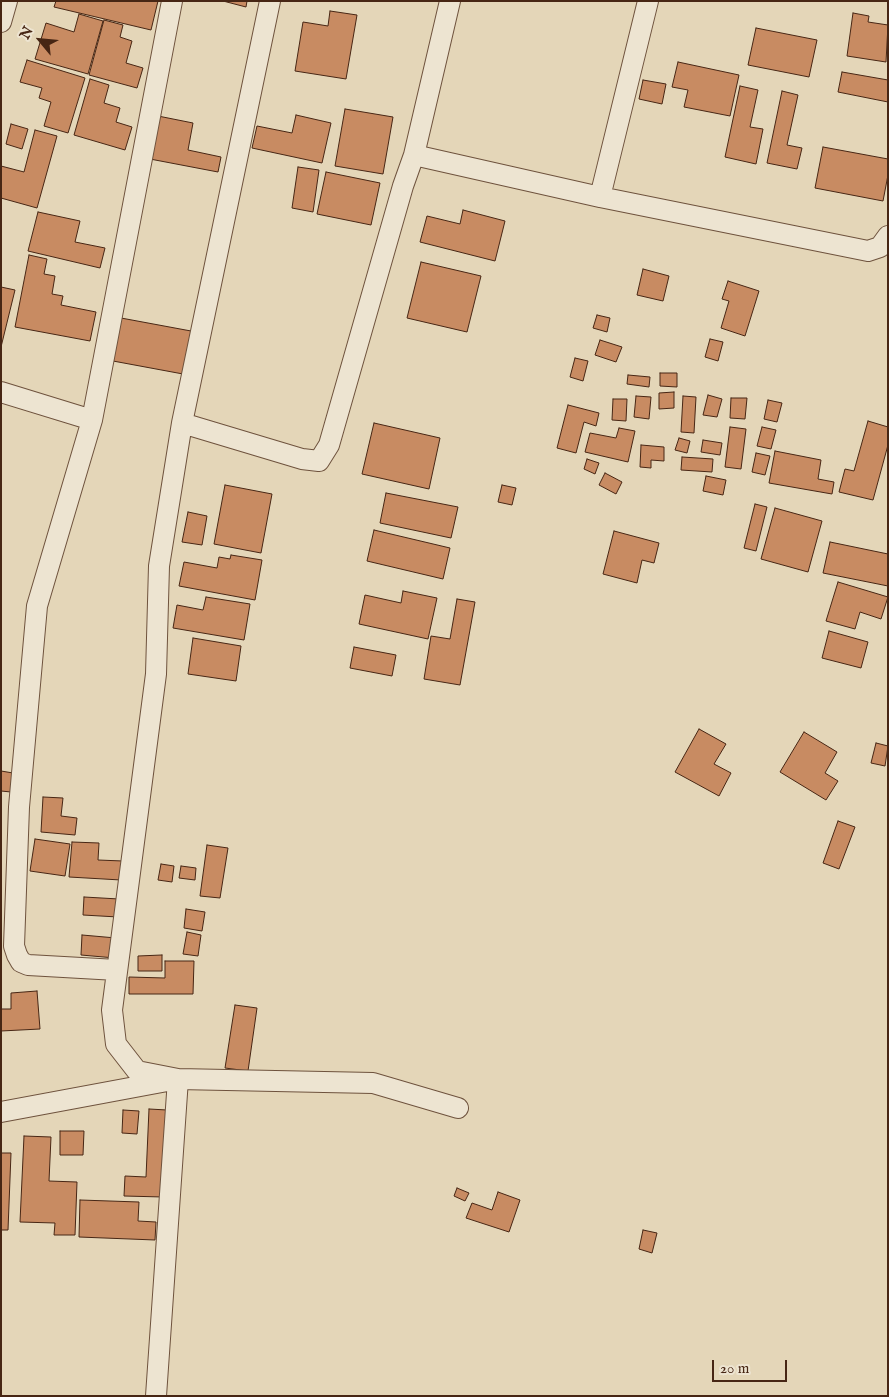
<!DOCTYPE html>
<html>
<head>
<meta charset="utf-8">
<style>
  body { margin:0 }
  #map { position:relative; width:889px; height:1397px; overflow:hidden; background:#e4d6b8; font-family:"IM FELL English",serif }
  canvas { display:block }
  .frame { position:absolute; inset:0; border:2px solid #472614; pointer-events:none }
  .north { position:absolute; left:15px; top:15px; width:50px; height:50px; -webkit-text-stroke:4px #ede4d1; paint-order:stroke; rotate:298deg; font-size:14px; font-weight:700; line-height:20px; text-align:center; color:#472614 }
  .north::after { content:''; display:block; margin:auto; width:18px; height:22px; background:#472614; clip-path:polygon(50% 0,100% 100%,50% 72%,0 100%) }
  .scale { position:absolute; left:712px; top:1360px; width:75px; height:22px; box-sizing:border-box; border:2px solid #472614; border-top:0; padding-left:6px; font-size:15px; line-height:18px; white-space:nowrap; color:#472614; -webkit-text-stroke:4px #ede4d1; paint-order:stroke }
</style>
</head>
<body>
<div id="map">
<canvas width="889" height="1397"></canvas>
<div class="frame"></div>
<div class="north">N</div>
<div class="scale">20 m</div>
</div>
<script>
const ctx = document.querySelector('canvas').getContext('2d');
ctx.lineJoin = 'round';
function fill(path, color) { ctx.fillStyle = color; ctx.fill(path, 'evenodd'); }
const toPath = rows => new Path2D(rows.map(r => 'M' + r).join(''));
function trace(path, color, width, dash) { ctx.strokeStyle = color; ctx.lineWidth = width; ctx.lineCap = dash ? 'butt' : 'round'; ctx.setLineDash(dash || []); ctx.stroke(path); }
const building = toPath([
  [56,1,158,1,151,30,54,7,56,1],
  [223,1,247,1,246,7,223,1],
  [330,11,357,15,346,79,295,71,303,22,328,26,330,11],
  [853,13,869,16,868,22,888,25,886,62,847,56,853,13],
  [79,14,103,21,88,74,35,59,46,23,74,32,79,14],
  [104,20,123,25,120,37,132,41,126,63,143,68,137,88,89,75,104,20],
  [756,28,817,40,809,77,748,65,756,28],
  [27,60,85,78,68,133,44,126,51,102,39,98,42,88,20,82,27,60],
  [678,62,739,75,730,116,684,107,688,90,672,87,678,62],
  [842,72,888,80,888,102,838,92,842,72],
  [90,79,109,85,104,103,120,108,116,122,132,127,125,150,74,135,90,79],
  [643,80,666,84,662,104,639,99,643,80],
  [740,86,758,90,750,127,763,129,756,164,725,157,740,86],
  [782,91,798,95,787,145,802,148,797,169,767,163,782,91],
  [345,109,393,117,383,174,335,166,345,109],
  [296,115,331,123,322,163,252,148,257,126,292,133,296,115],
  [158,116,193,123,188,150,221,157,218,172,150,159,158,116],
  [11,124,28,129,22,149,6,144,11,124],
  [35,130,57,136,37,208,1,198,1,166,24,172,35,130],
  [823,147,888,159,888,175,883,201,815,188,823,147],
  [298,167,319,170,313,212,292,208,298,167],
  [326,172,380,183,371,225,317,214,326,172],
  [463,210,505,221,495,261,420,242,427,216,460,224,463,210],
  [38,212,80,221,75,242,105,248,100,268,28,251,38,212],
  [29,255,47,259,44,274,55,276,52,294,63,296,61,305,96,312,90,341,15,327,29,255],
  [421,262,481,276,467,332,407,318,421,262],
  [643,269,669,276,663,301,637,295,643,269],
  [728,281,759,291,745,336,721,328,729,301,722,299,728,281],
  [1,287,15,290,1,347,1,287],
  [597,315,610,318,607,332,593,328,597,315],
  [121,318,191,331,183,374,113,361,121,318],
  [710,339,723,342,718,361,705,357,710,339],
  [600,340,622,347,616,362,595,355,600,340],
  [575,358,588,361,583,381,570,377,575,358],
  [660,373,677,373,677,387,660,386,660,373],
  [628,375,650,377,649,387,627,384,628,375],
  [674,392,674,408,659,409,659,393,674,392],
  [708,395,722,399,717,417,703,415,708,395],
  [636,396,651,397,649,419,634,417,636,396],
  [683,396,696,397,694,433,681,432,683,396],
  [731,398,747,398,745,419,730,418,731,398],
  [613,399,627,399,626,421,612,420,613,399],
  [768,400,782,403,777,422,764,419,768,400],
  [568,405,599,413,596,426,584,422,576,453,557,448,568,405],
  [868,421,888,427,888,445,873,500,839,492,845,469,854,471,868,421],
  [374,423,440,438,429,489,362,474,374,423],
  [730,427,746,429,741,469,725,467,730,427],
  [762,427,776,430,771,449,757,446,762,427],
  [619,428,635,431,628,462,585,452,590,433,616,438,619,428],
  [679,438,690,441,687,453,675,450,679,438],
  [703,440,722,443,720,455,701,452,703,440],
  [641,445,664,447,664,461,651,460,651,468,640,467,641,445],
  [775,451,821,460,818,479,834,482,832,494,769,483,775,451],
  [756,453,770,456,765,475,752,472,756,453],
  [682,457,713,459,712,472,681,470,682,457],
  [587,459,599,463,595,474,584,469,587,459],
  [605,473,622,482,616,494,599,485,605,473],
  [706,476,726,480,723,495,703,491,706,476],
  [225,485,272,494,261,553,214,544,225,485],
  [502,485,516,488,512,505,498,502,502,485],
  [386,493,458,507,451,538,380,523,386,493],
  [755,504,767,507,756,551,744,548,755,504],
  [775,508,822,521,808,572,761,559,775,508],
  [188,512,207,516,202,545,182,542,188,512],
  [374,530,450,548,443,579,367,561,374,530],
  [614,531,659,543,654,563,642,560,637,583,603,574,614,531],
  [830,542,888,554,888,586,823,573,830,542],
  [231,555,262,560,255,600,179,586,184,562,217,568,219,557,230,559,231,555],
  [838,582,888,597,881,619,860,612,855,629,826,621,838,582],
  [403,591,437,598,428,639,359,624,365,595,401,603,403,591],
  [206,597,250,604,244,640,173,628,177,605,203,610,206,597],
  [457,599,475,602,460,685,424,679,431,636,450,639,457,599],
  [829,631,868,642,861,668,822,658,829,631],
  [193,638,241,646,236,681,188,674,193,638],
  [354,647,396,655,392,676,350,668,354,647],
  [699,729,726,744,714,764,731,773,719,796,675,772,699,729],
  [804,732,837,752,825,773,838,781,826,800,780,772,804,732],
  [876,743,888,746,885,766,871,763,876,743],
  [1,771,13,773,11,792,1,791,1,771],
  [43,797,63,798,61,816,77,818,75,835,41,832,43,797],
  [838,821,855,827,839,869,823,863,838,821],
  [35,839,70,844,65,876,30,871,35,839],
  [72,842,99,843,98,860,123,861,121,880,69,877,72,842],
  [207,845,228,848,220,898,200,896,207,845],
  [161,864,174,866,172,882,158,880,161,864],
  [181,866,196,868,195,880,179,878,181,866],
  [84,897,119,899,118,917,83,915,84,897],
  [186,909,205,912,202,931,184,928,186,909],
  [187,932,201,935,198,956,183,954,187,932],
  [82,935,116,938,115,958,81,955,82,935],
  [162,955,162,971,138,971,138,956,162,955],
  [165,961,194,961,193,994,129,994,129,977,165,978,165,961],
  [37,991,40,1029,1,1031,1,1009,11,1009,11,993,37,991],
  [235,1005,257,1008,248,1071,225,1068,235,1005],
  [149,1109,167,1110,163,1197,124,1196,125,1176,146,1177,149,1109],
  [123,1110,139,1111,137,1134,122,1133,123,1110],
  [60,1131,84,1131,83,1155,60,1155,60,1131],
  [24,1136,51,1137,49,1181,77,1182,75,1235,54,1235,55,1223,20,1222,24,1136],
  [1,1153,11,1153,8,1230,1,1230,1,1153],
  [457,1188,469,1193,465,1201,454,1196,457,1188],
  [498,1192,520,1200,509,1232,466,1218,472,1203,492,1210,498,1192],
  [80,1200,139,1202,138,1221,156,1222,155,1240,79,1237,80,1200],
  [643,1230,657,1233,652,1253,639,1249,643,1230]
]);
fill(building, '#c88b62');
trace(building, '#472614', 1);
const street = toPath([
  [1,22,7,1],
  [414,155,600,197,868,251,880,247,888,236],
  [600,197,648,1],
  [1,392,92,420],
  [182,423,302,459,319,461,329,445,403,186,414,155,450,1],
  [117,970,28,965,21,962,17,955,14,946,19,807,37,606,92,420,172,1],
  [1,1112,178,1079,373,1083,458,1108],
  [156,1396,178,1079,137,1071,116,1044,112,1010,156,674,159,566,182,423,270,1]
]);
trace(street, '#6e523d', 22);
trace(street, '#ede4d1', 20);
</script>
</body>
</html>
